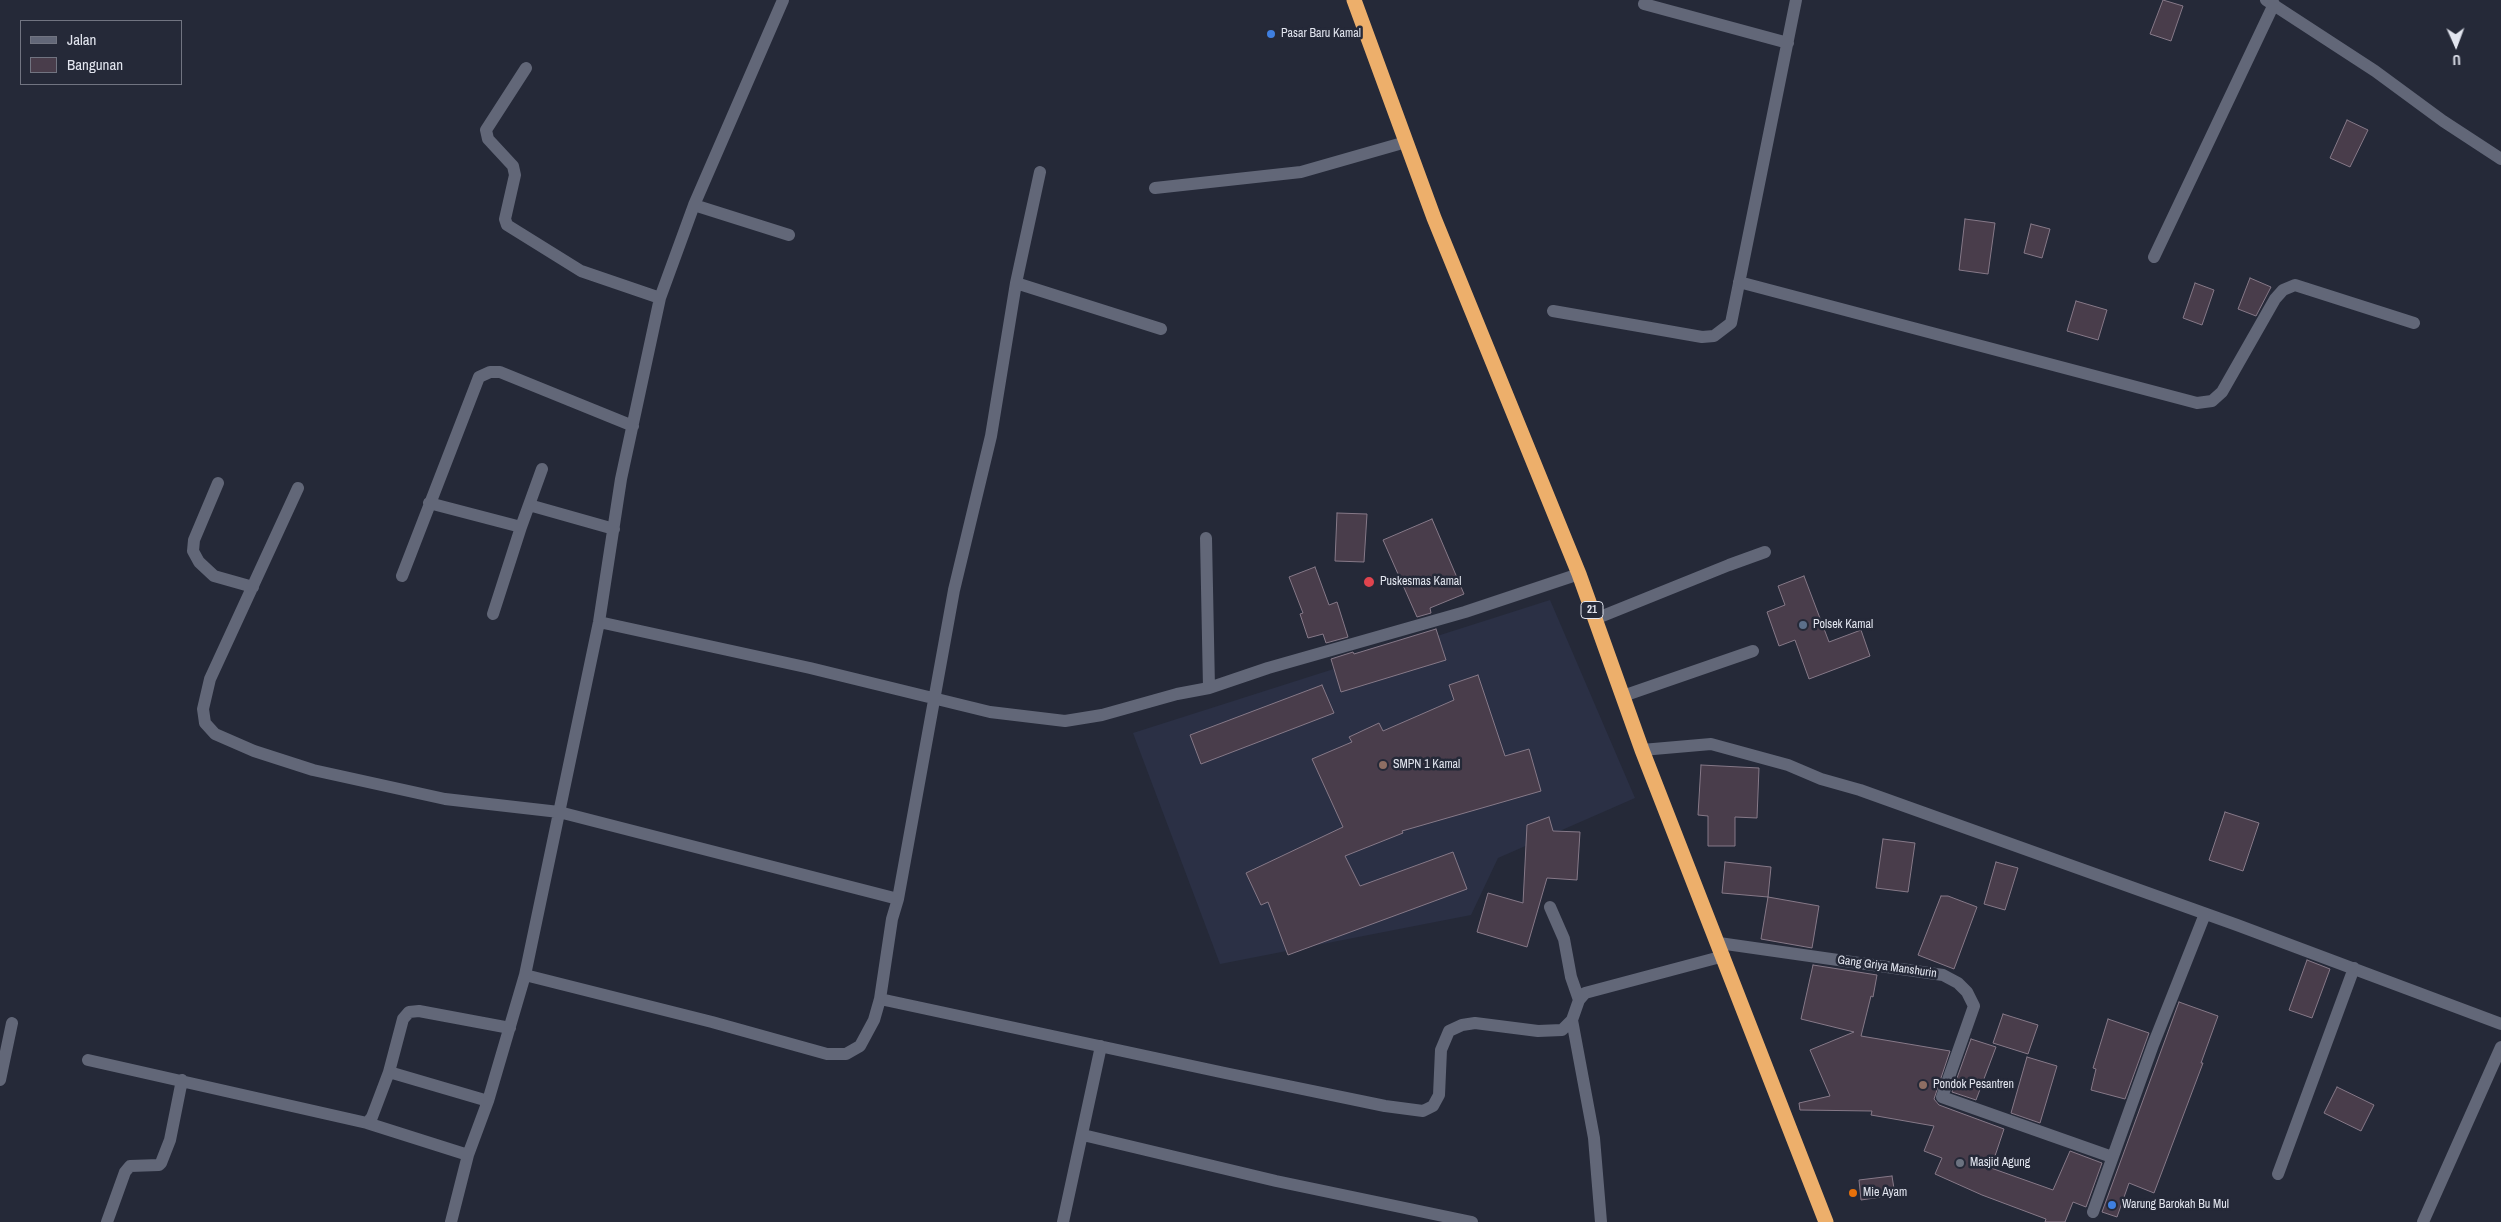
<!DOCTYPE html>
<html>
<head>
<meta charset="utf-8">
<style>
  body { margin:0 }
  #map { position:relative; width:2501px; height:1222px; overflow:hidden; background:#252938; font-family:"Archivo Narrow",sans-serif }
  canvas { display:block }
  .legend { position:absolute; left:20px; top:20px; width:162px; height:65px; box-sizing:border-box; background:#252938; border:1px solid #717481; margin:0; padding:6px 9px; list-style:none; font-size:15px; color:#e2e5ef }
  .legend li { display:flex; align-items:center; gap:10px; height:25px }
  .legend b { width:25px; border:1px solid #717481 }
  .north { position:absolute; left:2431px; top:20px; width:50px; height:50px; -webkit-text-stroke:4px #252938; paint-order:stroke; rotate:178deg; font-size:14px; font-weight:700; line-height:20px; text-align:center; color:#e2e5ef }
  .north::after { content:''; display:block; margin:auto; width:18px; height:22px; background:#e2e5ef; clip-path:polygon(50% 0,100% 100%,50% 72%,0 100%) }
</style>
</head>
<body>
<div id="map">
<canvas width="2501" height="1222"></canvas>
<ul class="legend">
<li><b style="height:6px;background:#626778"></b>Jalan</li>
<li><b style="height:14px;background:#493d4b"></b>Bangunan</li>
</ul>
<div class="north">U</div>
</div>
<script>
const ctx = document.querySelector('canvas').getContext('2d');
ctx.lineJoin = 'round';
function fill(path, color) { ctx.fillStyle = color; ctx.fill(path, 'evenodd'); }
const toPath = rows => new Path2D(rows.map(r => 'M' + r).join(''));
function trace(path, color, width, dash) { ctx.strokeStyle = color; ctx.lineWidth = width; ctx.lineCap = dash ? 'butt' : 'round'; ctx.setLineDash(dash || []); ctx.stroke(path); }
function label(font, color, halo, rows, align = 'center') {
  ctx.font = font + ' "Archivo Narrow",sans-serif'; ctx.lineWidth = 5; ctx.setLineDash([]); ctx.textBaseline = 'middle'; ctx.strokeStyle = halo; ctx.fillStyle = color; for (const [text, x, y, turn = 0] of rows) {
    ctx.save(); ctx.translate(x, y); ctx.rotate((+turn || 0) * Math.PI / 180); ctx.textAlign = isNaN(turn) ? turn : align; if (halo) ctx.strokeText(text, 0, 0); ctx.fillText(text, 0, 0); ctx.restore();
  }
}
fill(toPath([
  [1550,600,1635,798,1498,858,1471,915,1220,964,1133,733]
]), '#2b3045');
const building = toPath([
  [2163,0,2183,6,2171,41,2150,34,2163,0],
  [2347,120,2368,130,2350,167,2330,158,2347,120],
  [1965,219,1995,223,1988,274,1959,270,1965,219],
  [2031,224,2050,229,2042,258,2024,253,2031,224],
  [2250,278,2271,287,2256,316,2238,309,2250,278],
  [2195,283,2214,290,2202,325,2183,318,2195,283],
  [2076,301,2107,310,2098,340,2067,331,2076,301],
  [1337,513,1367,514,1364,562,1335,561,1337,513],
  [1432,519,1464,594,1430,608,1431,613,1417,617,1383,540,1432,519],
  [1315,567,1329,605,1337,602,1348,637,1326,643,1323,634,1308,638,1300,614,1303,613,1289,577,1315,567],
  [1804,576,1829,642,1861,630,1870,656,1809,679,1795,640,1779,646,1767,612,1785,605,1778,586,1804,576],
  [1436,629,1446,660,1341,692,1331,659,1353,652,1354,654,1436,629],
  [1478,675,1505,756,1529,749,1541,791,1402,831,1403,833,1345,856,1360,886,1453,852,1467,889,1288,955,1268,902,1261,905,1246,873,1343,827,1312,759,1352,742,1349,737,1379,723,1383,731,1454,700,1449,685,1478,675],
  [1322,685,1334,713,1201,764,1190,735,1322,685],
  [1701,765,1759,768,1757,818,1735,817,1735,846,1708,846,1708,816,1698,815,1701,765],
  [2225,812,2259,823,2243,871,2209,860,2225,812],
  [1549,817,1553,831,1580,832,1577,880,1547,878,1527,947,1477,932,1488,893,1523,903,1527,825,1549,817],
  [1883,839,1915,843,1908,892,1876,888,1883,839],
  [1725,862,1771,867,1768,897,1722,893,1725,862],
  [1996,862,2018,868,2005,910,1984,904,1996,862],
  [1941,896,1948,896,1977,907,1954,969,1918,955,1941,896],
  [1768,897,1819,906,1812,948,1761,939,1768,897],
  [2307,960,2330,969,2312,1018,2289,1010,2307,960],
  [1813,965,1877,975,1873,997,1871,996,1861,1036,1950,1051,1934,1099,1939,1105,2004,1129,1991,1168,2053,1190,2070,1151,2102,1163,2086,1207,2073,1202,2065,1222,2045,1222,2046,1219,1982,1195,1935,1174,1942,1158,1924,1151,1934,1126,1871,1115,1872,1111,1800,1110,1799,1103,1830,1096,1810,1050,1854,1032,1801,1019,1813,965],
  [2179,1002,2218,1016,2201,1063,2203,1063,2154,1193,2129,1183,2117,1217,2102,1212,2179,1002],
  [2003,1014,2038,1025,2028,1054,1993,1043,2003,1014],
  [2108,1019,2149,1033,2125,1099,2091,1090,2096,1069,2093,1068,2108,1019],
  [1971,1039,1996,1047,1976,1100,1952,1092,1971,1039],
  [2027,1057,2057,1066,2040,1123,2011,1113,2027,1057],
  [2337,1087,2374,1105,2361,1131,2324,1113,2337,1087],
  [1892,1176,1895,1195,1861,1200,1859,1180,1892,1176]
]);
fill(building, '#493d4b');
trace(building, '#867988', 1);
trace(toPath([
  [2266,0,2375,71,2443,121,2501,159],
  [1644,4,1788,43],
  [526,68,486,130,488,139,513,166,515,175,505,219,507,225,581,271,660,298],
  [1155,188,1301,172,1406,142],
  [694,205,789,235],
  [2154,257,2274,4],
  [1739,282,2197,403,2212,401,2222,392,2275,299,2283,290,2295,285,2414,323],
  [1016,283,1161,329],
  [1553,311,1702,337,1714,336,1731,323,1796,0],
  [218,483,194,540,193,551,199,562,214,576,253,587],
  [298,488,210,679,203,709,205,723,215,734,254,751,313,770,445,799,559,812,898,899],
  [429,503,521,527,542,469],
  [529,505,614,529],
  [1206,538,1209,688],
  [402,576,479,377,490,372,500,372,633,426],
  [493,614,521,527],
  [1595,619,1729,565,1765,552],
  [599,622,810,668,990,712,1065,721,1102,715,1177,694,1209,688,1268,668,1465,612,1579,574],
  [1623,696,1753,651],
  [1642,750,1711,744,1788,765,1821,779,1860,790,2237,925,2501,1024],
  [1550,907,1564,939,1571,977,1579,1000],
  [1719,943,1943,975,1958,983,1967,992,1974,1006,1942,1097,2112,1157],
  [525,975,712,1022,827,1054,846,1054,860,1046,874,1020,880,999,892,919,898,899,954,590,991,436,1016,283,1040,172],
  [880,999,1225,1073,1385,1106,1423,1111,1433,1106,1439,1095,1441,1050,1449,1031,1462,1025,1475,1023,1538,1031,1562,1030,1572,1020,1579,1000,1585,993,1724,956],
  [1572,1020,1594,1138,1601,1222],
  [88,1060,367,1123,372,1117,389,1072,403,1019,409,1012,419,1011,510,1028],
  [389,1072,488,1101],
  [0,1080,12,1023],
  [367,1123,468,1155],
  [1083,1135,1276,1181,1472,1222],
  [2278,1174,2354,968],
  [2093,1212,2153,1045,2205,914],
  [107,1222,125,1172,130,1166,159,1165,161,1163,170,1140,182,1080],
  [451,1222,468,1155,488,1101,525,975,599,622,621,479,660,298,694,205,783,0],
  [1063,1222,1101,1046],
  [2423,1222,2501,1047]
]), '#626778', 12);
trace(toPath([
  [1354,0,1434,218,1579,574,1642,750,1826,1222]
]), '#edaf6b', 15);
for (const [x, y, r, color] of [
  [1271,34,5,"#3f7fe0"],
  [1369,582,6,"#e0444e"],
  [1803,625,5,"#5c6f8a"],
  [1383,765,5,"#8d6e63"],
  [1923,1085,5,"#8d6e63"],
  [1960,1163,5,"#6b7280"],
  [1853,1193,5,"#e8710a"],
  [2112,1205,5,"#3f7fe0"]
]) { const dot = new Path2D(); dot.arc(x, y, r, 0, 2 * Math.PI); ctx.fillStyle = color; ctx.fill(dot); trace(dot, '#252938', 2); }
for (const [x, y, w] of [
  [1592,610,22]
]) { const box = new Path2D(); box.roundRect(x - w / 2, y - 8.5, w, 17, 4); ctx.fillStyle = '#252938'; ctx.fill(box); trace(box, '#e2e5ef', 1); }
label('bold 11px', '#e2e5ef', null, [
  ["21",1592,610]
]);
label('12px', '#e2e5ef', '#252938', [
  ["Pasar Baru Kamal",1281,34],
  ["Puskesmas Kamal",1380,582],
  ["Polsek Kamal",1813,625],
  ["SMPN 1 Kamal",1393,765],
  ["Pondok Pesantren",1933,1085],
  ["Masjid Agung",1970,1163],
  ["Mie Ayam",1863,1193],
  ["Warung Barokah Bu Mul",2122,1205]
], 'left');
label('12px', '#e2e5ef', '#252938', [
  ["Gang Griya Manshurin",1887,967,8]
]);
</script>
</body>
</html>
